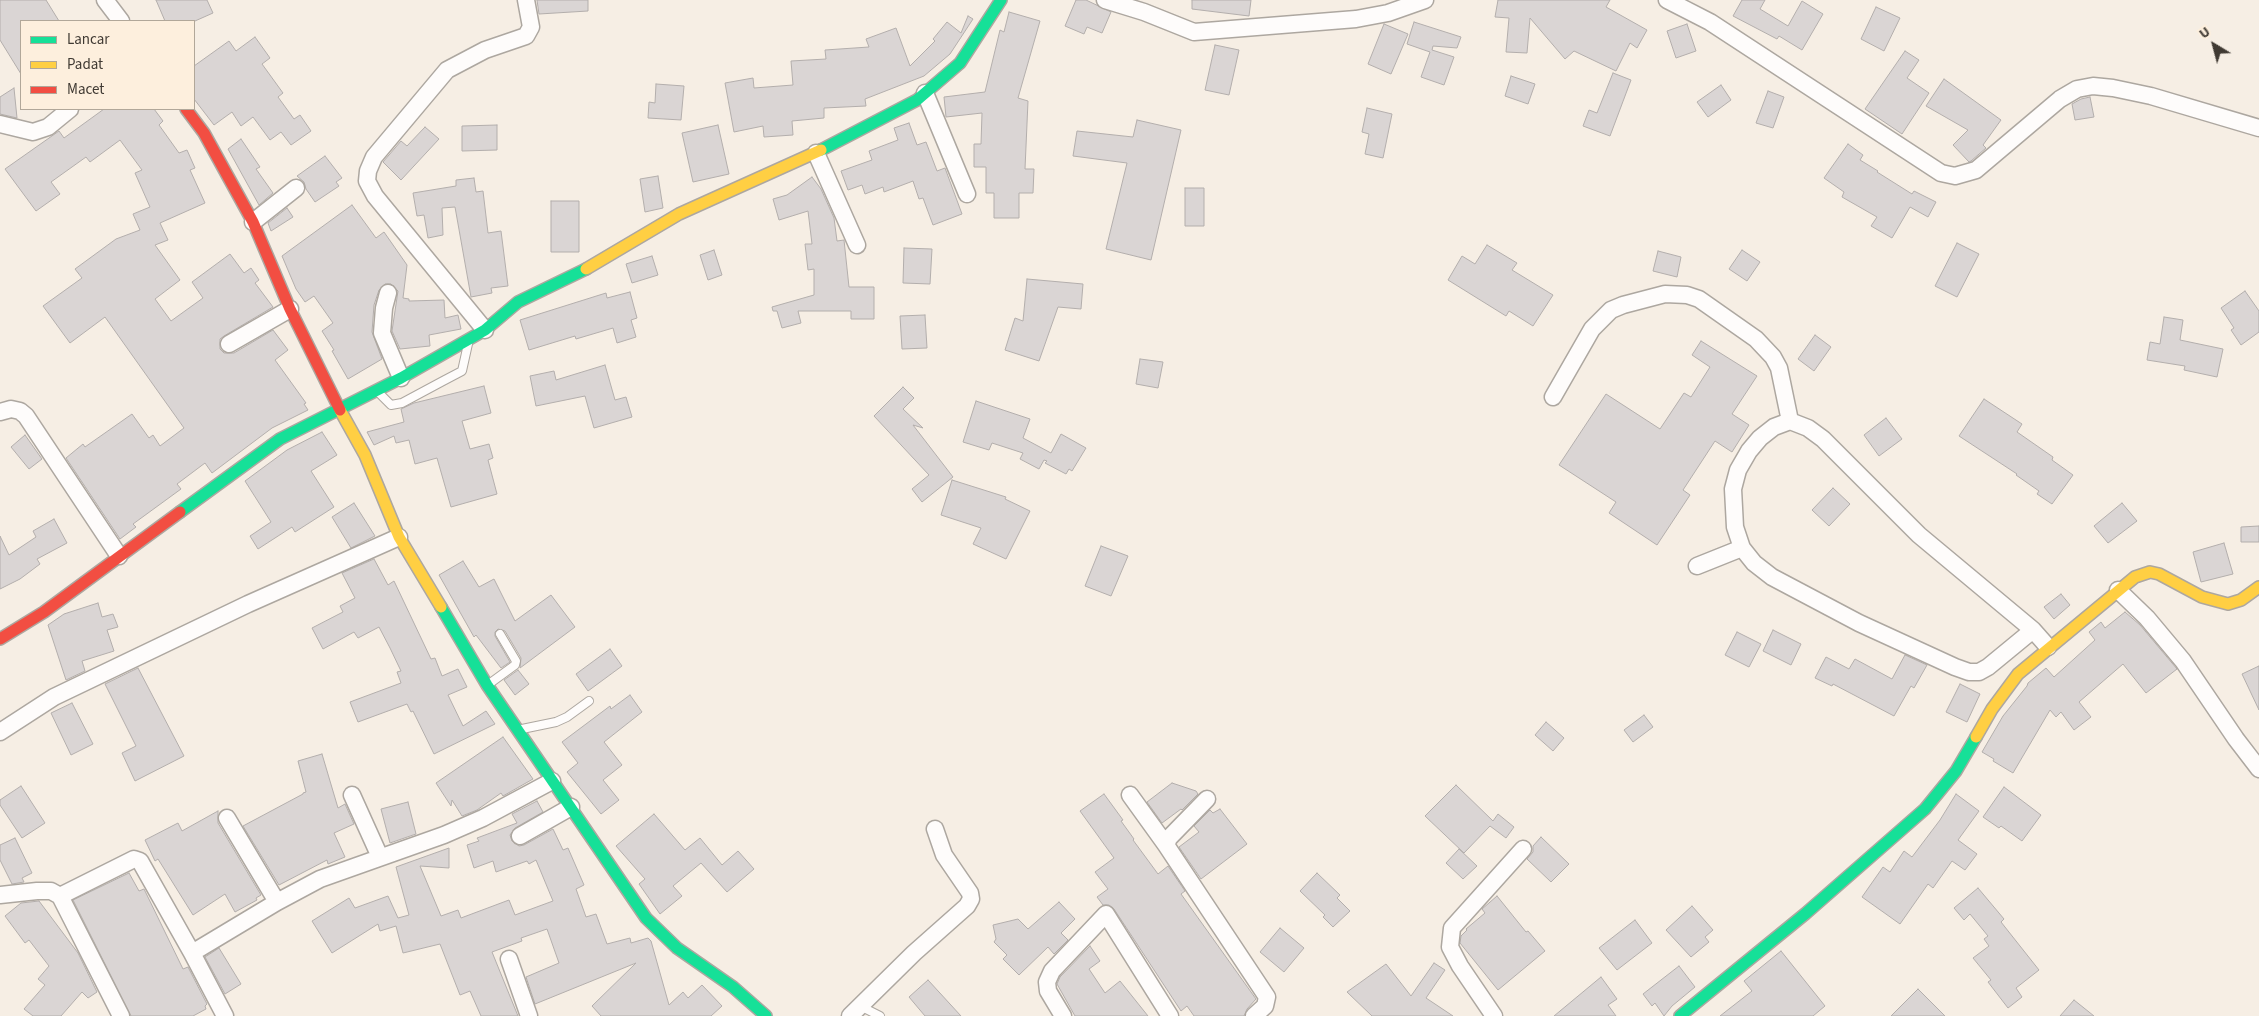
<!DOCTYPE html>
<html>
<head>
<meta charset="utf-8">
<style>
  body { margin:0 }
  #map { position:relative; width:2259px; height:1016px; overflow:hidden; background:#f6eee4; font-family:"Source Sans 3",sans-serif }
  canvas { display:block }
  .legend { position:absolute; left:20px; top:20px; width:175px; height:90px; box-sizing:border-box; background:#fdefdd; border:1px solid #b1a799; margin:0; padding:6px 9px; list-style:none; font-size:15px; color:#403a33 }
  .legend li { display:flex; align-items:center; gap:10px; height:25px }
  .legend b { width:25px; border:1px solid #b1a799 }
  .north { position:absolute; left:2189px; top:20px; width:50px; height:50px; -webkit-text-stroke:4px #fdefdd; paint-order:stroke; rotate:323deg; font-size:14px; font-weight:700; line-height:20px; text-align:center; color:#403a33 }
  .north::after { content:''; display:block; margin:auto; width:18px; height:22px; background:#403a33; clip-path:polygon(50% 0,100% 100%,50% 72%,0 100%) }
</style>
</head>
<body>
<div id="map">
<canvas width="2259" height="1016"></canvas>
<ul class="legend">
<li><b style="height:6px;background:#16e098"></b>Lancar</li>
<li><b style="height:6px;background:#ffcf43"></b>Padat</li>
<li><b style="height:6px;background:#f24e42"></b>Macet</li>
</ul>
<div class="north">U</div>
</div>
<script>
const ctx = document.querySelector('canvas').getContext('2d');
ctx.lineJoin = 'round';
function fill(path, color) { ctx.fillStyle = color; ctx.fill(path, 'evenodd'); }
const toPath = rows => new Path2D(rows.map(r => 'M' + r).join(''));
function trace(path, color, width, dash) { ctx.strokeStyle = color; ctx.lineWidth = width; ctx.lineCap = dash ? 'butt' : 'round'; ctx.setLineDash(dash || []); ctx.stroke(path); }
const building = toPath([
  [0,0,46,0,59,21,21,21,21,74,0,40,0,0],
  [156,0,207,0,213,13,195,21,165,21,156,0],
  [537,0,588,0,588,11,539,14,537,0],
  [1076,0,1086,0,1111,12,1102,33,1087,27,1084,34,1065,26,1076,0],
  [1192,0,1251,0,1249,16,1192,9,1192,0],
  [1498,0,1610,0,1606,7,1647,30,1637,48,1630,43,1616,71,1574,51,1565,59,1530,18,1527,53,1506,52,1509,18,1495,17,1498,0],
  [1742,0,1765,0,1760,9,1788,26,1802,1,1823,14,1802,50,1779,36,1777,39,1733,16,1742,0],
  [1876,7,1900,18,1884,51,1861,39,1876,7],
  [1009,12,1040,21,1018,98,1028,101,1025,169,1034,169,1033,193,1019,193,1019,218,994,218,994,193,986,193,986,167,974,167,974,144,981,144,982,113,946,117,944,97,985,92,1000,30,1004,32,1009,12],
  [968,16,973,19,950,54,924,76,865,99,866,106,824,108,824,118,792,121,793,135,764,137,763,126,734,132,725,83,753,78,754,88,793,85,791,61,826,59,825,50,869,47,866,39,896,28,910,66,935,41,933,39,947,22,961,33,968,16],
  [1414,22,1461,37,1457,48,1433,46,1432,50,1454,57,1444,85,1421,77,1430,52,1407,44,1414,22],
  [1384,24,1408,34,1391,74,1368,64,1384,24],
  [1687,24,1696,51,1676,58,1667,31,1687,24],
  [255,37,270,58,262,64,283,93,278,97,294,119,300,115,311,131,291,145,281,132,270,140,253,117,241,126,232,112,214,125,194,99,194,66,229,41,236,51,255,37],
  [1215,45,1239,50,1229,95,1205,90,1215,45],
  [1905,51,1919,60,1907,78,1929,93,1902,134,1865,109,1905,51],
  [1613,73,1631,80,1610,136,1583,126,1589,110,1597,113,1613,73],
  [1511,76,1535,84,1528,104,1505,96,1511,76],
  [1944,79,2001,120,1983,145,1986,148,1971,161,1969,162,1953,145,1968,130,1926,106,1944,79],
  [656,84,684,86,681,120,648,118,649,102,655,103,656,84],
  [1721,85,1731,100,1708,117,1697,102,1721,85],
  [14,88,17,118,0,114,0,97,14,88],
  [1768,91,1784,97,1773,128,1756,123,1768,91],
  [2090,97,2094,117,2075,120,2072,104,2081,99,2090,97],
  [1367,108,1392,114,1383,158,1365,154,1369,134,1362,132,1367,108],
  [104,109,154,109,163,121,159,125,179,153,187,150,195,168,190,170,205,203,160,223,168,240,155,245,180,280,155,299,171,321,203,298,192,282,230,254,244,273,251,268,259,280,255,283,273,307,224,336,220,339,220,349,224,353,234,353,273,330,288,350,275,360,306,403,304,404,308,410,272,428,212,473,205,463,177,484,181,489,133,524,136,527,120,539,66,458,83,444,85,447,132,414,149,438,153,435,160,446,184,428,105,317,70,343,43,306,82,278,75,269,116,239,140,230,133,214,150,207,135,173,142,170,120,140,90,162,86,157,51,182,60,194,36,211,5,169,59,131,64,138,104,109],
  [1137,120,1181,130,1151,260,1106,249,1127,163,1073,156,1077,131,1133,137,1137,120],
  [909,123,917,145,926,142,937,171,945,168,962,214,933,225,923,198,919,199,913,181,884,192,883,187,865,194,862,185,848,190,841,171,872,160,869,151,898,140,894,128,909,123],
  [497,125,497,150,462,151,462,126,497,125],
  [718,125,729,174,693,182,682,133,718,125],
  [425,127,439,139,401,180,383,162,401,141,407,146,425,127],
  [241,139,260,167,256,169,273,193,259,205,228,149,241,139],
  [1848,144,1863,155,1860,160,1878,171,1877,172,1912,194,1914,191,1936,202,1928,217,1910,207,1892,238,1871,226,1877,217,1842,197,1844,192,1824,178,1848,144],
  [325,156,342,178,336,182,339,186,315,202,306,189,304,182,297,176,325,156],
  [658,176,663,208,645,212,640,179,658,176],
  [812,177,821,189,834,218,837,241,844,240,849,287,874,287,874,319,851,319,851,311,798,311,801,323,782,328,777,311,773,311,772,307,814,295,814,269,808,270,805,244,812,244,808,211,779,220,773,199,787,195,812,177],
  [474,178,476,192,483,191,488,233,501,231,508,286,491,288,492,293,471,297,455,207,442,208,443,235,428,238,424,215,417,216,413,193,456,186,456,180,474,178],
  [1185,188,1204,188,1204,226,1185,226,1185,188],
  [551,201,579,201,579,252,551,252,551,201],
  [352,205,376,238,384,232,407,265,403,298,409,299,409,301,444,300,445,318,458,315,461,329,429,335,430,346,400,349,392,331,398,291,391,284,385,284,379,290,374,305,372,332,382,359,348,379,332,351,334,350,322,331,333,323,314,296,305,302,296,289,282,256,352,205],
  [287,208,293,217,271,231,268,223,287,208],
  [1957,243,1979,254,1957,297,1935,286,1957,243],
  [1487,245,1517,263,1512,270,1553,295,1533,326,1509,311,1506,316,1448,280,1462,256,1475,264,1487,245],
  [904,248,932,249,930,284,903,283,904,248],
  [714,250,722,275,708,280,700,255,714,250],
  [1742,250,1760,262,1747,281,1729,269,1742,250],
  [1658,251,1681,257,1677,277,1653,271,1658,251],
  [652,256,658,275,632,283,626,264,652,256],
  [1027,279,1083,284,1081,309,1058,307,1039,361,1005,350,1015,318,1023,321,1027,279],
  [2245,291,2259,311,2259,332,2241,345,2231,330,2234,328,2221,308,2245,291],
  [630,292,637,318,631,320,636,337,617,343,613,328,576,339,575,336,529,350,520,320,606,293,607,298,630,292],
  [925,315,927,348,902,349,900,316,925,315],
  [2164,317,2183,320,2180,340,2223,349,2217,377,2184,370,2185,366,2147,360,2150,342,2160,344,2164,317],
  [1815,335,1831,347,1814,371,1798,359,1815,335],
  [1701,341,1757,376,1732,414,1749,425,1732,452,1715,441,1683,490,1690,495,1657,545,1609,513,1616,502,1559,465,1606,394,1660,429,1684,393,1691,397,1710,367,1692,355,1701,341],
  [1140,359,1163,362,1158,388,1136,384,1140,359],
  [605,365,615,400,626,397,632,417,594,428,585,396,536,406,530,376,554,371,556,380,605,365],
  [484,386,491,413,462,421,470,449,489,444,493,458,488,460,497,494,451,507,437,458,415,464,409,440,396,443,394,436,374,445,367,432,404,422,401,409,414,403,484,386],
  [903,387,914,398,903,409,923,428,913,425,953,477,922,502,912,489,929,475,874,416,903,387],
  [1984,399,2022,424,2017,432,2053,457,2052,460,2073,475,2052,504,2037,494,2039,491,2016,475,2017,474,1959,436,1984,399],
  [976,401,1030,419,1023,438,1051,453,1061,434,1086,448,1072,471,1069,469,1066,474,1045,463,1047,461,1044,460,1039,469,1020,459,1023,453,992,443,989,450,963,442,976,401],
  [1886,418,1902,439,1879,456,1864,435,1886,418],
  [322,432,337,455,311,471,334,507,295,532,292,527,258,549,250,536,271,522,245,481,287,450,322,432],
  [25,435,42,459,29,469,11,447,25,435],
  [952,480,1006,497,1005,499,1030,511,1006,559,973,544,981,528,941,515,952,480],
  [1833,488,1850,504,1829,526,1812,510,1833,488],
  [354,503,375,536,351,548,332,517,354,503],
  [2122,503,2137,521,2108,543,2094,526,2122,503],
  [54,519,67,543,37,559,40,564,20,579,0,589,0,536,9,555,36,537,33,531,54,519],
  [2259,526,2259,542,2241,542,2241,527,2259,526],
  [2224,543,2233,574,2201,582,2193,552,2224,543],
  [1101,546,1128,556,1111,596,1085,586,1101,546],
  [374,559,388,585,394,581,431,659,435,658,442,676,458,669,467,687,448,695,463,726,486,711,495,724,434,754,413,711,411,712,407,704,358,722,350,702,401,683,397,672,401,671,390,648,379,627,358,638,354,632,323,649,312,628,343,612,340,606,355,598,342,573,374,559],
  [463,561,479,587,494,579,515,621,551,595,575,627,520,668,521,658,505,631,498,629,495,632,495,636,510,662,501,668,476,635,474,637,439,575,463,561],
  [2061,594,2070,605,2054,619,2044,607,2061,594],
  [98,603,102,617,113,614,118,627,107,630,114,651,82,661,85,671,66,680,48,625,64,614,98,603],
  [2125,612,2140,625,2177,669,2146,693,2123,664,2079,702,2091,717,2074,730,2061,712,2056,717,2050,710,2013,773,1993,761,1994,759,1982,752,2003,716,2027,686,2028,683,2046,668,2054,677,2095,640,2089,632,2101,622,2105,628,2125,612],
  [1773,630,1801,644,1791,665,1763,651,1773,630],
  [1737,632,1761,644,1749,667,1725,655,1737,632],
  [610,649,622,666,588,691,576,674,610,649],
  [1905,655,1927,665,1914,688,1911,686,1894,716,1833,684,1832,686,1815,678,1826,657,1849,669,1855,659,1892,679,1905,655],
  [2259,666,2259,710,2242,674,2259,666],
  [138,668,184,756,135,781,122,753,136,746,105,684,138,668],
  [518,670,529,684,515,695,504,680,518,670],
  [1960,684,1980,694,1967,722,1946,712,1960,684],
  [630,695,642,712,604,742,622,765,603,780,619,800,601,814,567,772,578,763,562,742,610,706,611,709,630,695],
  [72,703,93,744,71,755,51,713,72,703],
  [1644,715,1653,727,1633,742,1624,730,1644,715],
  [1546,722,1564,738,1553,751,1535,735,1546,722],
  [503,737,533,779,503,796,501,793,477,810,462,816,452,800,451,806,436,783,503,737],
  [322,754,338,808,345,804,354,824,334,833,345,857,328,864,327,860,279,885,243,826,303,794,303,793,306,792,298,761,322,754],
  [1172,783,1196,791,1198,794,1182,810,1181,809,1162,823,1147,802,1172,783],
  [1456,785,1493,821,1498,814,1514,827,1506,838,1490,826,1464,853,1425,816,1456,785],
  [21,786,45,823,22,838,0,805,0,800,21,786],
  [2004,787,2041,815,2022,841,2001,826,1999,828,1983,817,2004,787],
  [1104,794,1123,820,1121,821,1134,839,1133,840,1158,874,1168,866,1185,891,1181,894,1256,999,1247,1009,1244,1016,1194,1016,1187,1006,1181,1011,1114,909,1109,905,1103,905,1097,897,1108,889,1095,872,1114,858,1080,811,1104,794],
  [1956,794,1979,811,1958,840,1977,854,1965,870,1952,861,1933,888,1928,884,1900,924,1862,897,1883,867,1890,872,1904,851,1912,857,1940,820,1956,794],
  [537,801,543,812,515,828,510,835,512,841,519,846,524,845,553,829,563,850,568,848,584,885,576,889,586,917,596,914,607,944,630,938,631,943,648,938,651,941,669,1005,683,992,688,998,702,985,722,1006,711,1016,601,1016,592,1006,636,963,535,1004,526,977,559,963,547,929,521,938,522,941,492,952,518,1016,481,1016,470,991,460,995,440,944,403,953,396,926,380,931,378,924,332,953,312,921,349,898,355,908,388,896,398,918,409,915,396,867,449,848,449,868,420,866,441,916,458,910,461,918,509,900,515,915,553,901,536,860,529,864,527,861,496,872,493,861,474,868,467,845,479,841,477,838,517,823,512,814,537,801],
  [408,802,416,834,390,843,381,809,408,802],
  [1220,809,1247,844,1201,879,1179,847,1199,832,1194,826,1210,810,1213,813,1220,809],
  [218,811,218,823,261,895,256,898,257,900,235,912,225,894,193,915,158,859,155,861,145,840,178,823,182,831,218,811],
  [654,814,685,850,700,838,722,865,738,851,754,869,727,892,701,863,673,886,682,896,660,914,639,884,645,879,616,846,654,814],
  [1541,837,1569,864,1551,882,1527,859,1533,852,1533,846,1541,837],
  [15,838,32,873,22,878,24,882,12,884,0,860,0,845,15,838],
  [1459,849,1477,866,1463,879,1446,863,1459,849],
  [129,873,139,891,144,889,183,969,188,967,207,1004,205,1006,206,1009,193,1016,131,1016,73,900,129,873],
  [1317,873,1340,895,1337,898,1350,911,1333,927,1323,917,1325,915,1300,891,1317,873],
  [1978,888,2004,919,2001,922,2039,970,2016,988,2022,997,2008,1008,1988,982,1991,980,1973,958,1989,946,1984,939,1988,936,1970,914,1964,920,1954,908,1978,888],
  [1497,896,1526,932,1528,931,1545,951,1498,990,1460,943,1461,936,1467,930,1466,929,1485,913,1482,909,1497,896],
  [39,901,78,953,97,992,88,998,82,992,61,1016,33,1016,24,1009,45,985,38,979,49,966,29,940,25,943,5,916,21,903,39,901],
  [1059,902,1075,919,1061,933,1068,940,1054,954,1048,947,1019,975,1003,959,1007,955,994,942,996,939,993,925,1018,919,1028,929,1059,902],
  [1692,906,1713,930,1705,937,1709,942,1691,957,1666,930,1692,906],
  [1635,920,1652,943,1617,970,1599,948,1635,920],
  [1280,928,1304,948,1284,972,1260,952,1280,928],
  [1090,946,1100,961,1089,969,1105,993,1120,981,1148,1016,1075,1016,1057,984,1060,977,1090,946],
  [219,948,241,984,225,994,205,957,219,948],
  [1781,951,1825,1006,1813,1016,1720,1016,1752,991,1744,981,1781,951],
  [1434,963,1445,970,1426,998,1453,1016,1372,1016,1347,992,1386,964,1411,996,1434,963],
  [1679,966,1695,987,1672,1006,1664,1016,1655,1003,1652,1006,1643,994,1679,966],
  [1601,977,1617,999,1608,1005,1616,1016,1554,1016,1601,977],
  [928,980,961,1016,925,1016,909,997,928,980],
  [1918,989,1945,1016,1891,1016,1918,989],
  [2074,1000,2094,1016,2060,1016,2074,1000]
]);
fill(building, '#dad5d4');
trace(building, '#b3aeac', 1);
const lane = toPath([
  [378,392,391,405,402,403,443,381,462,371,468,344],
  [489,684,515,665,516,661,500,634],
  [522,729,556,722,567,717,589,701],
  [860,1006,880,1016]
]);
const street = toPath([
  [105,0,121,21],
  [1105,0,1144,12,1194,32,1356,19,1388,13,1425,0],
  [1667,0,1710,22,1941,173,1955,176,1976,170,2060,99,2077,89,2093,86,2113,88,2151,96,2259,128],
  [925,93,967,194],
  [0,124,33,132,48,127,70,109],
  [816,153,857,245],
  [253,222,296,188],
  [388,293,384,308,382,333,401,378],
  [485,330,375,196,367,181,368,171,374,157,447,70,485,50,526,36,531,27,526,0],
  [229,344,290,309],
  [1553,397,1592,329,1611,310,1623,305,1665,294,1687,295,1699,299,1756,339,1773,357,1779,368,1790,421,1808,428,1823,439,1919,535,2033,630,2048,647],
  [0,412,11,409,20,411,26,416,119,556],
  [1790,421,1774,427,1760,438,1749,451,1738,470,1733,489,1735,527,1742,548,1754,563,1772,577,1859,623,1955,667,1969,672,1979,672,1988,667,2033,630],
  [1697,566,1742,548],
  [2118,590,2147,618,2183,661,2236,739,2259,769],
  [0,732,54,697,248,604,399,537],
  [352,795,380,857],
  [1130,795,1166,845],
  [1207,799,1169,838,1166,845,1267,997,1265,1006,1254,1016],
  [227,818,277,902],
  [520,836,571,807],
  [0,895,37,891,51,891,60,896,121,1016],
  [60,896,134,859,140,861,192,953],
  [509,959,529,1016],
  [225,1016,192,953,277,902,320,879,444,835,483,818,552,781],
  [850,1016,914,953,967,906,971,899,970,893,944,855,935,829],
  [1063,1016,1048,991,1047,982,1052,971,1106,914,1170,1016],
  [1494,1016,1460,966,1450,947,1452,928,1523,849]
]);
const fast = toPath([
  [821,150,917,100,960,63,1001,0],
  [180,512,280,439,401,378,485,330,518,302,586,269],
  [441,607,487,685,646,918,677,948,733,987,766,1016],
  [1680,1016,1805,914,1925,809,1956,771,1976,737]
]);
const slow = toPath([
  [586,269,679,214,821,150],
  [340,410,365,455,399,537,441,607],
  [1976,737,1992,709,2018,674,2135,577,2150,572,2159,574,2202,597,2228,604,2241,600,2259,587]
]);
const jam = toPath([
  [186,109,204,133,253,222,290,309,340,410],
  [0,639,44,612,180,512]
]);
trace(lane, '#ada7a0', 10);
trace(street, '#ada7a0', 19);
trace(fast, '#ada7a0', 14);
trace(slow, '#ada7a0', 14);
trace(jam, '#ada7a0', 14);
trace(lane, '#fefcfb', 8);
trace(street, '#fefcfb', 16);
trace(fast, '#16e098', 11);
trace(slow, '#ffcf43', 11);
trace(jam, '#f24e42', 11);
</script>
</body>
</html>
